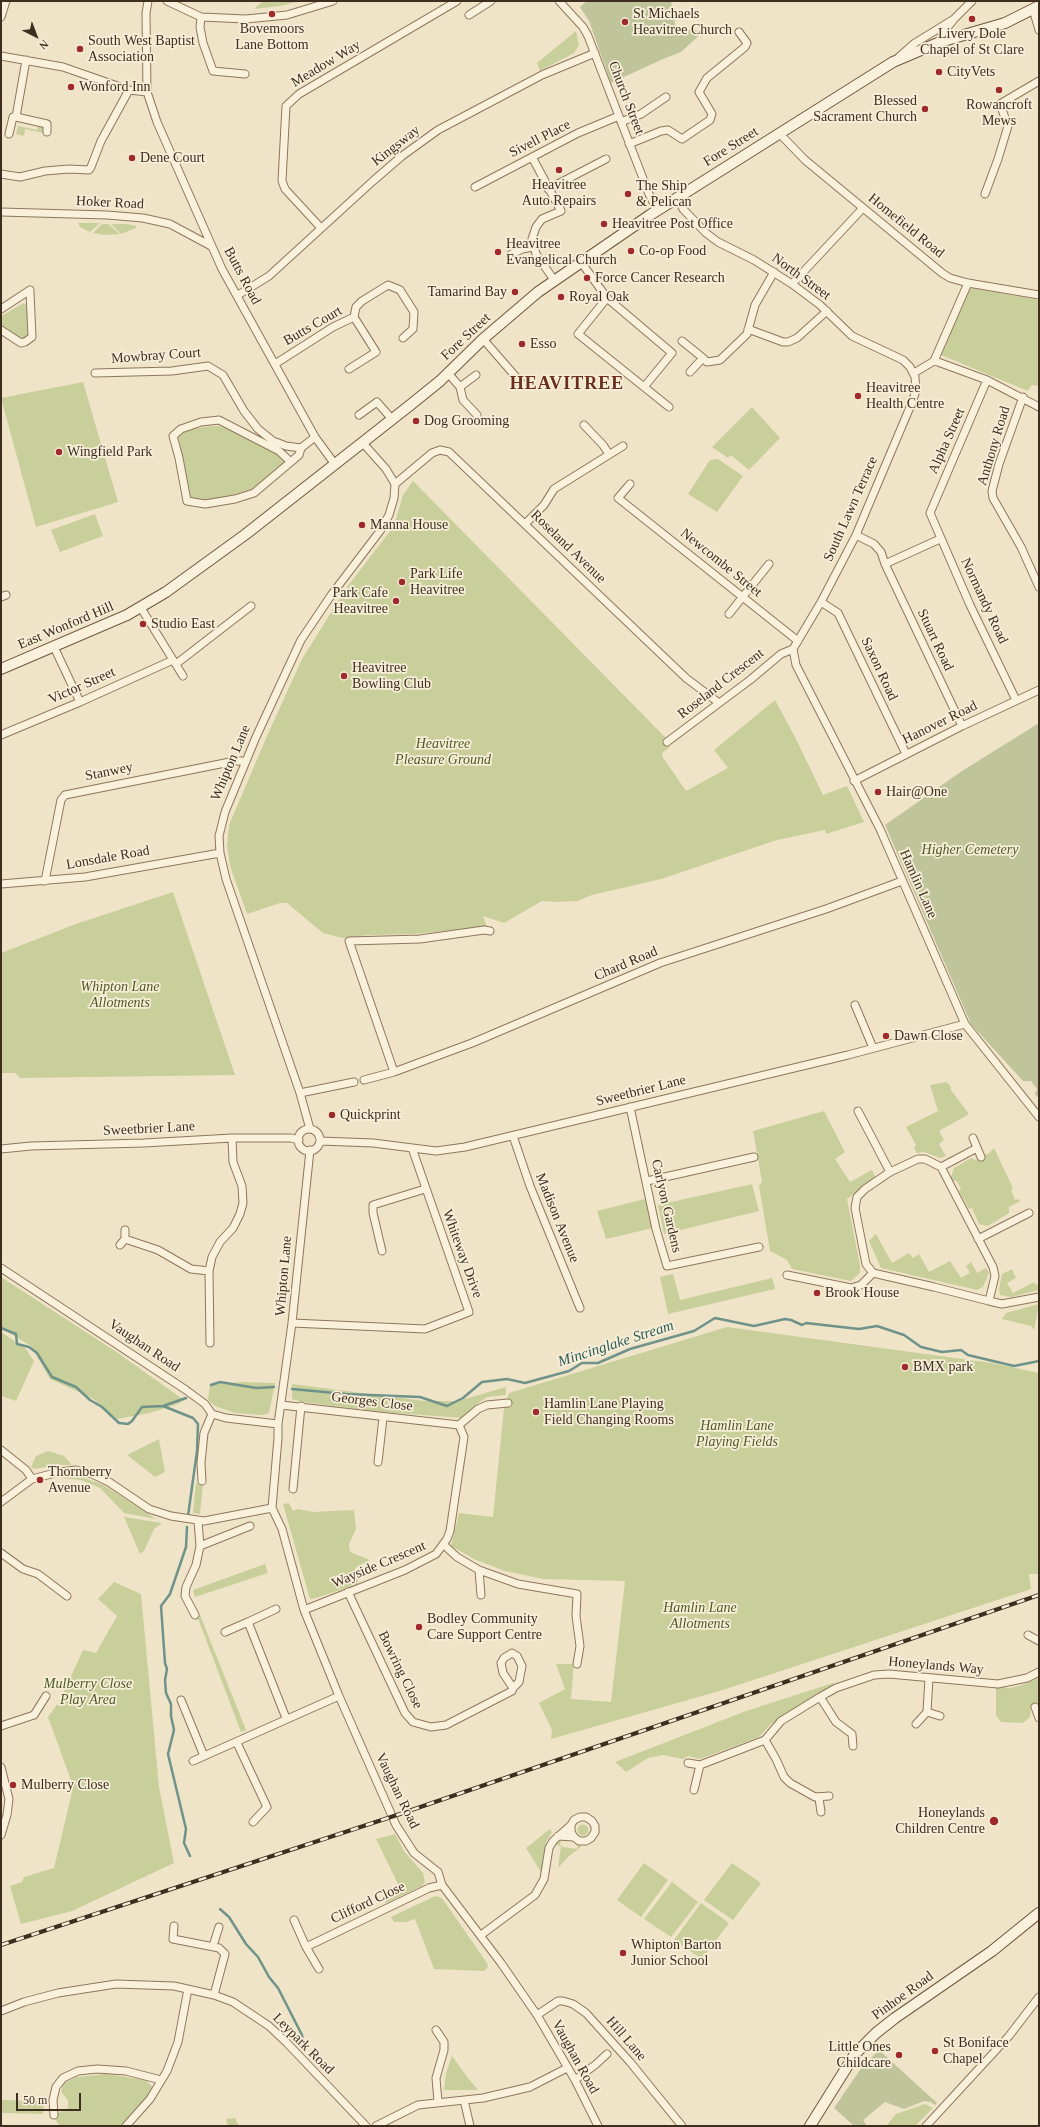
<!DOCTYPE html>
<html>
<head>
<meta charset="utf-8">
<style>
  body { margin:0 }
  #map { position:relative; width:1040px; height:2127px; overflow:hidden; background:#f0e4c8; font-family:Georgia,serif }
  canvas { display:block }
  .frame { position:absolute; inset:0; border:2px solid #3d2e20; pointer-events:none }
  .north { position:absolute; left:16px; top:16px; width:40px; height:40px; -webkit-text-stroke:3px #f7eed8; paint-order:stroke; rotate:138deg; font-size:11px; font-weight:700; line-height:16px; text-align:center; color:#3d2e20 }
  .north::after { content:''; display:block; margin:auto; width:14px; height:18px; background:#3d2e20; clip-path:polygon(50% 0,100% 100%,50% 72%,0 100%) }
  .scale { position:absolute; left:16px; top:2093px; width:65px; height:18px; box-sizing:border-box; border:2px solid #3d2e20; border-top:0; padding-left:5px; font-size:12px; line-height:14px; white-space:nowrap; color:#3d2e20; -webkit-text-stroke:3px #f7eed8; paint-order:stroke }
</style>
</head>
<body>
<div id="map">
<canvas width="1040" height="2127"></canvas>
<div class="frame"></div>
<div class="north">N</div>
<div class="scale">50 m</div>
</div>
<script>
const ctx = document.querySelector('canvas').getContext('2d');
ctx.lineJoin = 'round';
function fill(path, color) { ctx.fillStyle = color; ctx.fill(path, 'evenodd'); }
const toPath = rows => new Path2D(rows.map(r => 'M' + r).join(''));
function trace(path, color, width, dash) { ctx.strokeStyle = color; ctx.lineWidth = width; ctx.lineCap = dash ? 'butt' : 'round'; ctx.setLineDash(dash || []); ctx.stroke(path); }
function label(font, color, halo, rows, align = 'center') {
  ctx.font = font + ' Georgia,serif'; ctx.lineWidth = 3.5; ctx.setLineDash([]); ctx.textBaseline = 'middle'; ctx.strokeStyle = halo; ctx.fillStyle = color; for (const [text, x, y, turn = 0] of rows) {
    ctx.save(); ctx.translate(x, y); ctx.rotate((+turn || 0) * Math.PI / 180); ctx.textAlign = isNaN(turn) ? turn : align; if (halo) ctx.strokeText(text, 0, 0); ctx.fillText(text, 0, 0); ctx.restore();
  }
}
fill(toPath([
  [263,1,301,1,280,6,254,9],
  [576,31,579,45,574,53,540,71,537,63],
  [39,124,44,127,43,133,25,129,24,136,16,134,18,126,37,130],
  [78,223,100,223,90,232,80,227],
  [102,224,108,224,120,234,105,235,93,233],
  [111,224,127,224,136,226,136,228,121,234],
  [970,288,1039,300,1039,386,1032,385,1028,391,941,355],
  [24,303,27,306,31,333,28,338,23,341,1,327,1,316],
  [83,382,118,502,36,527,1,398],
  [752,407,780,438,749,470,731,455,728,458,712,447],
  [210,426,220,426,273,451,286,463,274,475,250,490,207,502,189,499,184,462,178,437,188,430],
  [718,459,743,476,717,512,688,494,710,460],
  [413,481,666,738,664,740,670,747,663,752,662,756,686,791,728,768,714,750,775,700,795,737,823,795,847,786,864,822,826,834,825,830,777,840,661,879,592,895,577,901,554,902,542,901,504,923,483,916,487,927,414,934,369,935,342,938,323,933,287,903,280,903,247,914,230,866,227,845,229,825,267,736,302,659,347,587,394,526,403,495],
  [95,514,103,536,60,552,51,530],
  [173,892,235,1075,20,1078,15,1073,1,1073,1,953,76,924],
  [946,1082,950,1085,951,1090,969,1114,939,1131,944,1140,939,1144,946,1156,940,1158,924,1152,917,1153,914,1148,916,1145,906,1127,938,1111,930,1085],
  [824,1111,845,1152,835,1159,850,1182,872,1170,875,1177,847,1199,860,1265,860,1273,851,1281,792,1269,787,1260,770,1251,759,1186,762,1182,753,1131],
  [994,1148,1013,1188,1011,1190,1015,1200,1019,1199,1020,1201,1009,1207,1009,1213,988,1226,983,1225,979,1224,972,1208,969,1209,959,1191,961,1189,956,1180,952,1182,951,1177,954,1168,971,1158,976,1160,989,1153],
  [752,1184,759,1211,664,1234,658,1205],
  [645,1199,653,1228,606,1239,597,1211],
  [876,1234,892,1263,909,1253,913,1258,919,1254,929,1272,950,1261,961,1278,970,1273,966,1266,971,1262,977,1273,986,1268,989,1273,983,1287,977,1290,881,1268,869,1241],
  [1012,1269,1016,1278,1007,1283,1013,1293,1034,1282,1036,1285,1039,1284,1039,1290,1011,1297,1000,1295,999,1289,1002,1274],
  [673,1274,680,1300,772,1278,775,1289,668,1314,660,1277],
  [1,1277,115,1351,184,1400,178,1404,150,1413,117,1419,92,1398,50,1379,31,1346,1,1328],
  [1039,1304,1034,1330,1031,1326,1002,1319,1006,1313],
  [727,1327,992,1363,1039,1373,1039,1574,1029,1574,1031,1589,723,1690,551,1739,552,1730,539,1703,565,1689,556,1664,574,1664,571,1699,611,1702,625,1581,543,1579,505,1571,476,1560,451,1546,459,1513,493,1517,504,1408,509,1393],
  [1,1332,25,1348,34,1361,16,1401,1,1396],
  [244,1382,275,1383,269,1413,262,1415,235,1413,215,1406,208,1400,210,1384],
  [292,1384,424,1401,458,1401,506,1387,506,1395,487,1397,473,1407,463,1418,381,1412,302,1402,292,1399],
  [159,1439,165,1472,155,1477,127,1455],
  [48,1451,64,1456,72,1465,54,1465,35,1469,31,1467,36,1456],
  [56,1475,76,1475,104,1485,156,1519,124,1513,100,1488,81,1480,51,1477],
  [196,1483,203,1484,200,1514,193,1513],
  [289,1503,293,1511,298,1509,313,1512,354,1510,356,1529,349,1544,350,1552,370,1560,355,1568,358,1584,316,1598,310,1599,283,1504],
  [124,1517,162,1523,154,1529,144,1551,140,1554],
  [265,1564,268,1573,195,1597,193,1590],
  [114,1582,141,1594,159,1787,174,1863,72,1911,21,1924,10,1886,22,1882,24,1877,54,1868,72,1792,72,1783,48,1717,59,1702,83,1650,96,1653,117,1616,98,1599],
  [200,1615,246,1730,241,1732,197,1616],
  [1039,1677,1039,1704,1031,1707,1030,1717,1023,1723,1001,1722,996,1715,996,1687,1010,1688,1022,1685],
  [833,1683,834,1686,771,1724,759,1737,700,1759,688,1756,683,1759,663,1755,648,1758,626,1772,615,1762,746,1711],
  '577.5 1830a5.5 5.5 0 1 1 11 0a5.5 5.5 0 1 1-11 0Z',
  [550,1829,552,1832,546,1842,541,1872,526,1848],
  [395,1834,404,1851,423,1873,425,1882,422,1886,386,1903,383,1894,398,1884,376,1839],
  [561,1840,560,1844,563,1847,577,1849,578,1843,581,1847,568,1857,558,1868,561,1846,555,1845],
  [644,1863,668,1880,641,1917,617,1900],
  [732,1863,761,1883,733,1920,704,1900],
  [672,1882,698,1902,671,1937,644,1919],
  [435,1896,442,1898,487,1963,488,1967,484,1971,434,1969,415,1919,406,1922,394,1922,391,1917],
  [701,1903,729,1923,702,1959,674,1940],
  [452,2056,468,2078,478,2090,444,2090,446,2073],
  [106,2074,146,2080,153,2088,145,2102,122,2126,60,2126,55,2119,57,2114,68,2108,68,2100,61,2092,64,2083,77,2077],
  [1,2100,44,2101,43,2114,1,2113],
  [925,2104,933,2108,915,2126,886,2126,896,2114],
  [235,2118,239,2126,228,2126,226,2119]
]), '#c9cf9b');
fill(toPath([
  [587,1,671,1,676,29,704,31,681,52,663,59,611,83,589,21,580,7],
  [1039,723,1039,1099,1035,1094,1037,1089,1031,1081,1023,1081,971,1024,885,825,962,771],
  [879,2050,937,2103,935,2105,931,2102,924,2101,904,2109,885,2102,863,2120,867,2126,854,2126,834,2108,862,2067]
]), '#bfc49a');
trace(toPath([
  [1,1328,16,1334,17,1344,29,1347,37,1353,52,1377,76,1387,90,1400,102,1407,119,1423,128,1424,132,1421,142,1407,163,1406,186,1398],
  [211,1385,220,1382,256,1388,274,1387],
  [292,1389,346,1394,420,1397,447,1406,463,1398,482,1382,507,1379,525,1383,569,1371,582,1363,598,1363,630,1349,694,1331,715,1318,754,1326,785,1319,791,1320,802,1325,806,1323,859,1329,877,1326,904,1335,921,1347,942,1352,961,1350,968,1355,1014,1366,1039,1361],
  [163,1406,193,1418,198,1424,197,1451,188,1516],
  [187,1527,186,1547,170,1594,161,1606,165,1663,167,1669,165,1680,166,1693,171,1704,171,1716,174,1730,168,1754,186,1829,184,1843,190,1856],
  [220,1909,229,1917,246,1944,258,1957,269,1977,278,1988,302,2035,303,2043]
]), '#6f938a', 2.5);
const minor = toPath([
  [148,1,146,13,147,92,157,122,222,269,315,437,334,463],
  [167,1,201,17,246,19,287,15,333,1],
  [559,1,583,27,588,36,649,194,657,210],
  [1033,9,1039,30],
  [469,15,491,1],
  [1,17,6,1],
  [201,17,200,27,203,43,213,71,245,74],
  [940,42,943,33,954,19,972,1],
  [1,56,63,67,129,90,147,92],
  [899,57,915,43,954,19],
  [16,117,47,124,47,132],
  [621,122,641,114,666,97],
  [779,133,805,160,942,273,950,278,968,283,1039,295],
  [9,134,13,117,16,117,26,60],
  [629,144,661,131,668,130,682,139,710,120,712,114,699,92,707,78,745,47,747,43,739,32],
  [532,157,561,211,542,219,536,227,532,239,536,254,554,280],
  [1,174,20,177,45,171,69,169,89,170,91,167,101,141,129,90],
  [475,187,578,133,619,116],
  [548,189,606,159],
  [985,194,998,159,1008,126,1000,104,1039,81],
  [678,197,683,209,706,233,718,242,754,260,792,284,820,305,852,336,903,360,910,367,915,377,916,390,913,400,856,535,821,602,793,649],
  [1,212,107,215,143,218,170,224,211,246],
  [321,228,285,189,282,181,286,106,299,94,457,1],
  [510,255,522,249,533,247],
  [581,262,607,298,672,353,644,387],
  [792,284,863,208],
  [238,295,269,276,373,181,402,156,438,130,542,75,595,53],
  [607,298,578,334,669,407],
  [1,309,30,290],
  [748,329,783,342,788,342,797,338,827,311],
  [1,330,21,343,25,342,32,337,30,292],
  [483,339,523,385],
  [682,341,703,358],
  [934,361,968,283],
  [275,364,333,327,354,317,356,307,362,301,388,285,400,290,414,312,413,329,403,338],
  [349,369,376,352,354,317],
  [690,372,703,358,707,362,720,360,747,334,755,305,774,272],
  [95,373,172,371,208,366,223,375,244,411,258,429,273,441,286,446,301,448],
  [448,373,460,387,463,400,477,415],
  [914,373,934,361,938,362,987,380,1039,407],
  [987,380,930,513,970,605,1016,700],
  [460,387,476,375],
  [1023,397,999,464,992,491,993,498,1021,547,1039,587],
  [359,415,377,402,391,418],
  [584,425,603,445,609,454],
  [291,462,279,451,219,420,201,422,181,429,173,436,179,458,187,501,205,504,235,499,254,493,299,455,301,448,315,437],
  [395,484,432,453,440,450,449,452,686,678,719,703],
  [630,484,618,498,798,641],
  [525,524,544,505,554,489,623,446],
  [856,535,874,544,881,552,885,564,962,726],
  [885,564,940,539],
  [1,597,6,595],
  [821,602,838,613,906,754],
  [141,608,183,676],
  [729,614,769,564],
  [54,647,80,702],
  [793,649,796,665,880,829,965,1024,1039,1117],
  [176,664,251,606],
  [1,735,80,702,173,660],
  [667,742,750,680,781,654,793,649],
  [854,781,962,726,1039,690],
  [45,881,61,800,65,795,235,761,246,761],
  [1,884,85,877,220,853],
  [855,1005,873,1048],
  [394,1072,349,941,420,939,484,930,490,931],
  [364,1080,394,1072,472,1043,660,963,826,909,902,881],
  [300,1093,354,1082],
  [630,1107,656,1229,667,1266,759,1247],
  [858,1111,890,1172],
  [310,1129,300,1093,226,879,220,853,219,836,225,812,256,737,301,640,332,594,380,531,389,515,394,498,395,484,386,469,362,442],
  '298 1140a11 11 0 1 1 22 0a11 11 0 1 1-22 0Z',
  [513,1136,530,1186,580,1308],
  [973,1138,981,1157],
  [320,1141,373,1143,436,1151,465,1147,848,1055,965,1024],
  [1,1149,31,1146,144,1143,232,1138,291,1138,299,1140],
  [310,1150,292,1323,278,1424,278,1438,272,1508,282,1529,304,1610,339,1696,396,1825,414,1853,438,1872,442,1885,501,1963,537,2015,575,2080,598,2126],
  [941,1167,977,1148],
  [647,1181,754,1157],
  [125,1239,158,1250,191,1269,209,1271],
  [978,1239,1029,1213],
  [120,1245,125,1239,125,1230],
  [382,1251,373,1213,373,1205,425,1189],
  [1,1268,186,1390,205,1404,212,1414,226,1418,278,1424],
  [787,1275,851,1288,861,1285,873,1273],
  [989,1301,995,1276,993,1267,941,1167,925,1159,918,1159,890,1172,865,1189,857,1197,855,1208,866,1264,873,1273,934,1287,989,1301,1002,1304,1039,1297],
  [292,1323,425,1329,469,1312,412,1148],
  [210,1343,209,1271,212,1257,220,1242,233,1228,240,1214,243,1203,242,1186,233,1162,232,1138],
  [281,1405,459,1425,478,1409,487,1405,508,1403],
  [1,1450,26,1470,32,1479],
  [378,1462,383,1418],
  [202,1481,201,1463,204,1433,212,1414],
  [293,1489,301,1406],
  [1,1502,32,1479,59,1472,76,1470,92,1474,109,1482,149,1509,171,1516,204,1521,272,1508],
  [198,1521,200,1546],
  [444,1545,457,1557,479,1570,518,1584,577,1594,576,1616,580,1646,577,1664],
  [1,1553,23,1569,38,1574,67,1596],
  [479,1570,481,1595],
  [348,1592,405,1713,413,1722,431,1727,446,1725,512,1691,513,1688,503,1673,501,1663,504,1658,512,1653,517,1656,522,1666,519,1682,513,1688],
  [276,1609,248,1622,286,1718],
  [304,1610,405,1570,436,1554,447,1539,450,1531,464,1437,459,1425],
  [195,1615,185,1596,186,1587,196,1565,200,1546,250,1526],
  [225,1632,248,1622],
  [1028,1635,1039,1641],
  [820,1697,836,1722,852,1734,853,1746],
  [181,1700,204,1756],
  [1035,1707,1039,1718],
  [927,1712,940,1716],
  [916,1724,927,1712,929,1678],
  [1,1726,34,1715,46,1696],
  [237,1743,267,1807,253,1822],
  [193,1761,339,1696],
  [688,1763,700,1765],
  [1,1767,9,1799,7,1815,1,1835],
  [694,1790,700,1765,765,1740],
  [829,1796,815,1797,790,1783,784,1777,776,1759,765,1740,781,1721,820,1697,836,1688,874,1675,889,1674,998,1684,1027,1678,1039,1672],
  [819,1798,821,1812],
  [558,1836,574,1837,579,1841,586,1841,591,1838,595,1832,595,1826,592,1821,586,1817,580,1817,574,1820,571,1825,571,1832,574,1837],
  [294,1920,306,1947],
  [174,1926,173,1939,219,1948,225,1954,214,1995],
  [481,1935,535,1895,544,1879,549,1848,553,1841,571,1825],
  [213,1946,219,1927],
  [319,1969,306,1947,429,1888,442,1885],
  [1,2011,24,2002,58,1993,116,1984,174,1986,214,1995,233,2002,269,2026,287,2043,366,2126],
  [537,2015,558,2001,563,2001,573,2004,586,2013,630,2062,682,2126],
  [436,2030,444,2042,444,2050,436,2078,438,2102],
  [575,2080,595,2065,607,2054],
  [464,2100,470,2126],
  [54,2115,53,2100,56,2087,63,2078,78,2071,97,2069,126,2071,161,2080],
  [126,2126,150,2099,167,2071,178,2042,188,1989],
  [376,2126,418,2105,483,2098,513,2091,530,2087,567,2068],
  [926,2126,1009,2036,1039,1997]
]);
const secondary = toPath([
  [1,669,127,615,166,592,246,534,409,406,440,381,483,339,538,292,650,215,893,62,940,42,1005,23,1039,6],
  [810,2126,855,2054,876,2033,895,2018,992,1951,1039,1913]
]);
trace(minor, '#8d765c', 9);
trace(secondary, '#6f573f', 12);
trace(minor, '#faf1dc', 7);
trace(secondary, '#faf1dc', 10);
const rail = toPath([
  [1,1945,397,1815,1039,1595]
]);
trace(rail, '#3d2e20', 4);
trace(rail, '#f7eed8', 2.5, [8]);
for (const [x, y, r, color] of [
  [272,14,4,"#9e2a2b"],
  [972,19,4,"#9e2a2b"],
  [625,22,4,"#9e2a2b"],
  [80,49,4,"#9e2a2b"],
  [939,72,4,"#9e2a2b"],
  [71,87,4,"#9e2a2b"],
  [999,90,4,"#9e2a2b"],
  [925,109,4,"#9e2a2b"],
  [132,158,4,"#9e2a2b"],
  [559,170,4,"#9e2a2b"],
  [628,194,4,"#9e2a2b"],
  [604,224,4,"#9e2a2b"],
  [631,251,4,"#9e2a2b"],
  [498,252,4,"#9e2a2b"],
  [587,278,4,"#9e2a2b"],
  [515,292,4,"#9e2a2b"],
  [561,297,4,"#9e2a2b"],
  [522,344,4,"#9e2a2b"],
  [858,396,4,"#9e2a2b"],
  [416,421,4,"#9e2a2b"],
  [59,452,4,"#9e2a2b"],
  [362,525,4,"#9e2a2b"],
  [402,582,4,"#9e2a2b"],
  [396,601,4,"#9e2a2b"],
  [143,624,4,"#9e2a2b"],
  [344,676,4,"#9e2a2b"],
  [878,792,4,"#9e2a2b"],
  [886,1036,4,"#9e2a2b"],
  [332,1115,4,"#9e2a2b"],
  [817,1293,4,"#9e2a2b"],
  [905,1367,4,"#9e2a2b"],
  [536,1412,4,"#9e2a2b"],
  [40,1480,4,"#9e2a2b"],
  [419,1627,4,"#9e2a2b"],
  [13,1785,4,"#9e2a2b"],
  [994,1821,5,"#9e2a2b"],
  [623,1953,4,"#9e2a2b"],
  [935,2051,4,"#9e2a2b"],
  [899,2055,4,"#9e2a2b"]
]) { const dot = new Path2D(); dot.arc(x, y, r, 0, 2 * Math.PI); ctx.fillStyle = color; ctx.fill(dot); trace(dot, '#f7eed8', 1.5); }
label('14px', '#3d2e20', '#f7eed8', [
  ["St Michaels",633,14],
  ["Heavitree Church",633,30],
  ["Bovemoors",272,29,"center"],
  ["Lane Bottom",272,45,"center"],
  ["Livery Dole",972,34,"center"],
  ["Chapel of St Clare",972,50,"center"],
  ["South West Baptist",88,41],
  ["Association",88,57],
  ["CityVets",947,72],
  ["Wonford Inn",79,87],
  ["Blessed",917,101,"right"],
  ["Sacrament Church",917,117,"right"],
  ["Rowancroft",999,105,"center"],
  ["Mews",999,121,"center"],
  ["Dene Court",140,158],
  ["Heavitree",559,185,"center"],
  ["Auto Repairs",559,201,"center"],
  ["The Ship",636,186],
  ["& Pelican",636,202],
  ["Heavitree Post Office",612,224],
  ["Heavitree",506,244],
  ["Evangelical Church",506,260],
  ["Co-op Food",639,251],
  ["Force Cancer Research",595,278],
  ["Tamarind Bay",507,292,"right"],
  ["Royal Oak",569,297],
  ["Esso",530,344],
  ["Heavitree",866,388],
  ["Health Centre",866,404],
  ["Dog Grooming",424,421],
  ["Wingfield Park",67,452],
  ["Manna House",370,525],
  ["Park Life",410,574],
  ["Heavitree",410,590],
  ["Park Cafe",388,593,"right"],
  ["Heavitree",388,609,"right"],
  ["Studio East",151,624],
  ["Heavitree",352,668],
  ["Bowling Club",352,684],
  ["Hair@One",886,792],
  ["Dawn Close",894,1036],
  ["Quickprint",340,1115],
  ["Brook House",825,1293],
  ["BMX park",913,1367],
  ["Hamlin Lane Playing",544,1404],
  ["Field Changing Rooms",544,1420],
  ["Thornberry",48,1472],
  ["Avenue",48,1488],
  ["Bodley Community",427,1619],
  ["Care Support Centre",427,1635],
  ["Mulberry Close",21,1785],
  ["Honeylands",985,1813,"right"],
  ["Children Centre",985,1829,"right"],
  ["Whipton Barton",631,1945],
  ["Junior School",631,1961],
  ["St Boniface",943,2043],
  ["Chapel",943,2059],
  ["Little Ones",891,2047,"right"],
  ["Childcare",891,2063,"right"]
], 'left');
label('14px', '#3d2e20', '#f7eed8', [
  ["Meadow Way",326,64,-31],
  ["Church Street",626,98,69],
  ["Sivell Place",540,139,-27],
  ["Kingsway",396,146,-38],
  ["Fore Street",731,147,-32],
  ["Hoker Road",110,203,3],
  ["Homefield Road",906,226,39],
  ["Butts Road",242,276,62],
  ["North Street",801,277,36],
  ["Butts Court",313,326,-30],
  ["Fore Street",466,337,-43],
  ["Mowbray Court",156,356,-4],
  ["Alpha Street",947,441,-66],
  ["Anthony Road",994,446,-73],
  ["South Lawn Terrace",851,509,-66],
  ["Roseland Avenue",568,547,44],
  ["Newcombe Street",721,563,39],
  ["Normandy Road",984,601,65],
  ["East Wonford Hill",66,626,-23],
  ["Stuart Road",935,640,65],
  ["Saxon Road",879,669,65],
  ["Roseland Crescent",721,684,-38],
  ["Victor Street",82,686,-24],
  ["Hanover Road",940,723,-26],
  ["Whipton Lane",231,763,-67],
  ["Stanwey",109,772,-11],
  ["Lonsdale Road",108,858,-10],
  ["Hamlin Lane",918,884,66],
  ["Chard Road",626,964,-23],
  ["Sweetbrier Lane",641,1091,-14],
  ["Sweetbrier Lane",149,1129,-3],
  ["Carlyon Gardens",666,1206,77],
  ["Madison Avenue",557,1218,68],
  ["Whiteway Drive",462,1254,70],
  ["Whipton Lane",284,1276,-85],
  ["Vaughan Road",144,1346,34],
  ["Georges Close",372,1402,7],
  ["Wayside Crescent",379,1565,-23],
  ["Honeylands Way",936,1666,5],
  ["Bowring Close",400,1670,64],
  ["Vaughan Road",397,1791,64],
  ["Clifford Close",368,1903,-25],
  ["Pinhoe Road",903,1996,-36],
  ["Hill Lane",626,2039,49],
  ["Leypark Road",303,2044,45],
  ["Vaughan Road",575,2057,61]
]);
label('italic 14px', '#4d5a26', '#f7eed8', [
  ["Heavitree",443,744],
  ["Pleasure Ground",443,760],
  ["Higher Cemetery",970,850],
  ["Whipton Lane",120,987],
  ["Allotments",120,1003],
  ["Hamlin Lane",737,1426],
  ["Playing Fields",737,1442],
  ["Hamlin Lane",700,1608],
  ["Allotments",700,1624],
  ["Mulberry Close",88,1684],
  ["Play Area",88,1700]
]);
label('italic 15px', '#2f5d5a', '#f7eed8', [
  ["Mincinglake Stream",616,1344,-18]
]);
ctx.letterSpacing = '1px';
label('bold 18px', '#6b2e1e', '#f7eed8', [
  ["HEAVITREE",567,384]
]);
ctx.letterSpacing = '0px';
</script>
</body>
</html>
